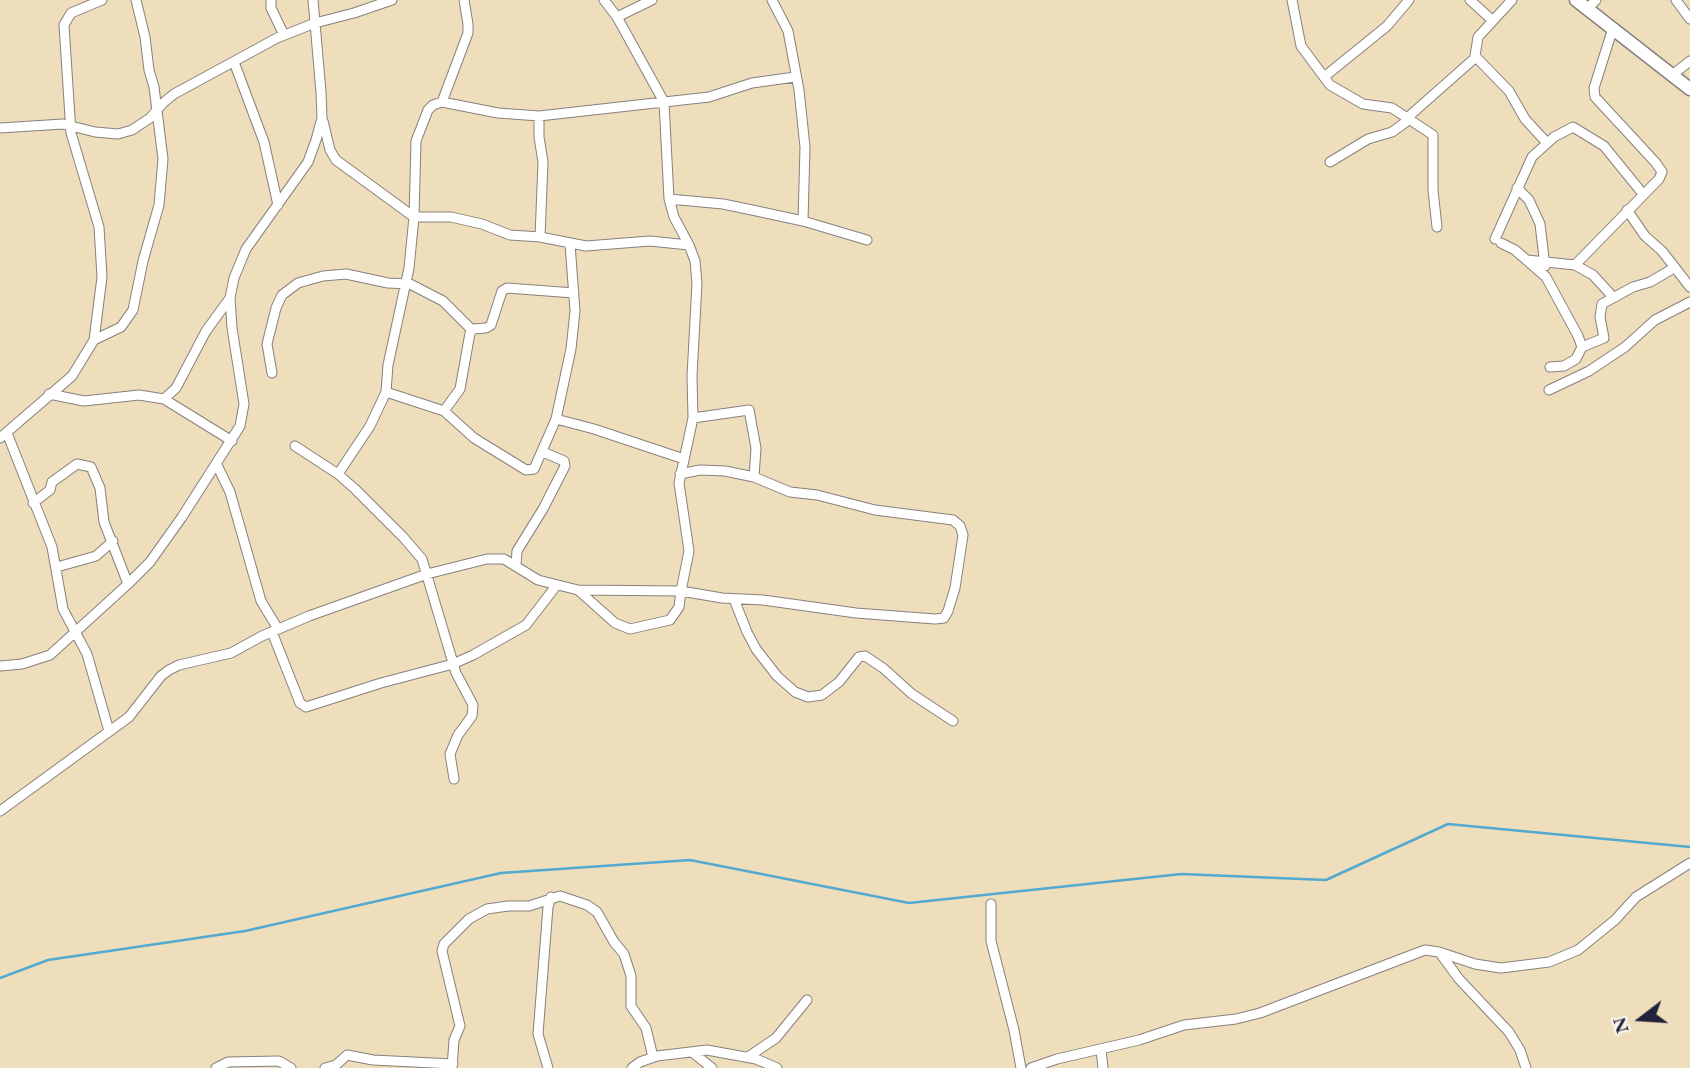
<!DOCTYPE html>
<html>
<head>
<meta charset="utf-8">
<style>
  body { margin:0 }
  #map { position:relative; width:1690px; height:1068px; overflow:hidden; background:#eedebc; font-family:"EB Garamond",serif }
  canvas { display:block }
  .north { position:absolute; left:1606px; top:984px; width:70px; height:70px; -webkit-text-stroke:5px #f7f3e8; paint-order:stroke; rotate:253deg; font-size:19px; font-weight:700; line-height:28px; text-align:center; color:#22223b }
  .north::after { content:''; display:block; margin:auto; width:24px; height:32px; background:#22223b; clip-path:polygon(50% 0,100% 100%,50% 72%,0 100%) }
</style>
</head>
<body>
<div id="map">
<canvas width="1690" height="1068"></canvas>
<div class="north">N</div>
</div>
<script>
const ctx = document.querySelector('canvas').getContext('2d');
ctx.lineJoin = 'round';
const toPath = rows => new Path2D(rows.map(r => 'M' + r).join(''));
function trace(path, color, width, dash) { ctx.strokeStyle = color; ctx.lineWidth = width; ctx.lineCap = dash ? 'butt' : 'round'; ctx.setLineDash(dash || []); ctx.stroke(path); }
trace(toPath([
  [0,978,48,960,245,931,501,873,690,860,909,903,1181,874,1326,880,1448,824,1690,847]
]), '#53a9cf', 2.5);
const street = toPath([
  [271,0,271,8,284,35],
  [772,0,788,31,799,90,805,147,803,221],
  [1292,0,1301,46,1330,85,1363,104,1392,108,1433,135,1433,190,1437,227],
  [1470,0,1492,20],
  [1512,0,1478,37,1475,56,1509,91,1525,119,1547,143],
  [1676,0,1690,19],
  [1587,9,1596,0],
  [617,17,652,0],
  [234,62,264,142,278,205],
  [1672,75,1690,61],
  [1324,77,1387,26,1409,0],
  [442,102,468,33,468,24,464,0],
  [539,116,539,137,543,162,540,237],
  [1407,118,1476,57],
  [323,121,330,150,336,160,414,217,451,217,482,224,510,235,540,237,586,246,650,241,689,245],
  [0,128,63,124,95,132,118,134,132,130,150,118,163,103,174,94,277,38,315,23,354,13,392,0],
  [1330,162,1368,139,1392,132,1410,119],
  [1517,188,1529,200,1540,224,1545,266],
  [669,199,723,204,752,210,803,221,867,240],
  [1627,210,1645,236,1662,251,1690,287],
  [1495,239,1532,157,1554,137,1573,127,1604,146,1643,194],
  [1501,243,1515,250,1546,277,1578,336,1582,347,1576,359,1564,366,1550,367],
  [1527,260,1575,265,1593,275,1613,297],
  [1575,265,1659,179,1662,172,1656,163,1595,97,1594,88,1613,28],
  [94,340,121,327,133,310,143,261,159,205,163,159,154,87,149,70,145,37,136,0],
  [1582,347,1604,338,1600,317,1602,304,1633,287,1650,282,1674,268],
  [272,373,267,344,276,308,282,295,298,283,323,276,346,274,388,283,410,284,443,301,472,330],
  [1549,390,1589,371,1625,347,1655,320,1690,302],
  [386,392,444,411,474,438,526,470,534,469,556,419,571,349,575,311,570,244],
  [49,394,84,401,139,395,164,399,232,441],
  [164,399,176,388,206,331,230,298],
  [444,411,460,389,470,333,473,329,486,328,491,325,502,291,507,288,574,293],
  [693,418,749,410,756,448,754,477],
  [556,419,594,429,684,459],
  [7,433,52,547,63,609,87,654,109,731],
  [0,438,72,376,94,340,102,277,99,227,71,133,64,25,71,13,102,0],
  [295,446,338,474,355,489,403,537,422,559,456,673,473,705,472,716,458,735,450,754,454,779],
  [217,465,230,492,261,601,278,629],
  [338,474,370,426,386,392,388,365,409,268,414,217,416,141,428,110,433,105,442,102,498,113,539,116,709,97,752,83,795,77],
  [33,503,50,490,52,482,77,464,91,467,100,488,104,522,128,584],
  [516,565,517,551,543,509,565,466,564,461,543,452],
  [57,567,96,556,113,541],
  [578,590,615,623,630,629,670,620,679,607,681,591,722,598,763,600,856,613,935,619,944,618,948,611,955,588,963,535,960,526,953,520,875,510,817,495,790,492,754,477,725,471,700,470,680,474],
  [734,599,747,632,756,649,777,676,795,692,808,697,822,695,839,682,859,657,865,656,883,668,912,694,953,721],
  [272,632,300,703,306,707,381,683,453,664,473,655,526,625,556,586],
  [0,666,22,664,50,655,128,584,150,562,182,517,240,426,244,404,232,328,230,298,234,278,246,249,308,162,316,140,322,118,321,92,313,0],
  [0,811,129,717,161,676,169,670,179,665,231,653,262,636,309,616,427,574,487,559,504,559,538,580,578,590,681,591,689,551,679,483,693,418,692,376,697,283,695,261,689,245,674,217,669,199,664,102,617,17,604,0],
  [991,904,991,941,1014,1030,1021,1068],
  [1440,953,1459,979,1509,1032,1520,1050,1526,1068],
  [1101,1050,1103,1068],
  [692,1052,712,1068],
  [748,1057,776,1038,807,1000],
  [216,1068,228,1062,279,1061,291,1068],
  [325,1068,336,1065,347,1055,373,1060,453,1064],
  [452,1068,454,1040,460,1026,442,951,444,944,469,919,487,909,508,906,529,906,560,896,587,905,597,912,614,942,624,954,631,976,631,1006,646,1028,653,1057],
  [548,1068,538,1034,548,907,551,897],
  [632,1068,640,1062,657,1056,707,1050,756,1059,777,1068],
  [1031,1068,1057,1059,1139,1040,1184,1025,1236,1019,1260,1013,1425,950,1439,952,1475,964,1501,968,1549,962,1578,950,1615,920,1636,897,1690,863]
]);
const secondary = toPath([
  [1576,0,1690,89]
]);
trace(street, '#88807c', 11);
trace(secondary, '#88807c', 15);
trace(street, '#fff', 9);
trace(secondary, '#fff', 12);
</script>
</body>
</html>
